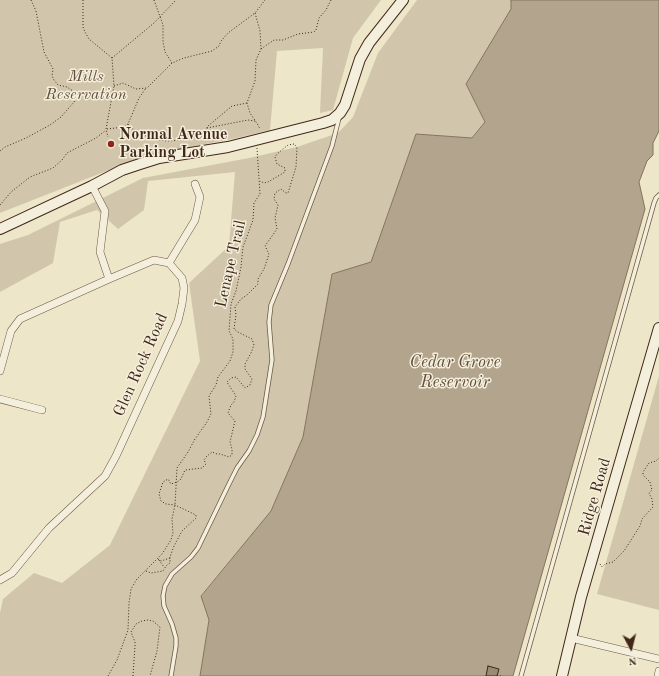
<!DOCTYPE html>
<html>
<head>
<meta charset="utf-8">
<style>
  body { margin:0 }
  #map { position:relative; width:659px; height:676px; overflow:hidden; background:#eee6c9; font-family:"Old Standard TT",serif }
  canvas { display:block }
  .north { position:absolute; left:611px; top:628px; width:40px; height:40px; -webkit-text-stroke:3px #f4efdc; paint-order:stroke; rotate:173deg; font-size:11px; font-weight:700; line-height:16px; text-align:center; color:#412718 }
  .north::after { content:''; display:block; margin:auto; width:14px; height:18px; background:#412718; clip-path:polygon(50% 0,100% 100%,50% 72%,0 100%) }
</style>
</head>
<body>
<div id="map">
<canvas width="659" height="676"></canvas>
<div class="north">N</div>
</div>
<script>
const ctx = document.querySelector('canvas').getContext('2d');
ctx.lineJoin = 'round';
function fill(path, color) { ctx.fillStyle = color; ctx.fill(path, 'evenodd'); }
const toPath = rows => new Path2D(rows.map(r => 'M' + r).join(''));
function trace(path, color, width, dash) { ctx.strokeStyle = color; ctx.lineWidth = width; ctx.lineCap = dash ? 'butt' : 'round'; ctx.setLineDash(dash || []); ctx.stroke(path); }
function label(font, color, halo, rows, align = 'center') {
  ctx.font = font + ' "Old Standard TT",serif'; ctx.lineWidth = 3; ctx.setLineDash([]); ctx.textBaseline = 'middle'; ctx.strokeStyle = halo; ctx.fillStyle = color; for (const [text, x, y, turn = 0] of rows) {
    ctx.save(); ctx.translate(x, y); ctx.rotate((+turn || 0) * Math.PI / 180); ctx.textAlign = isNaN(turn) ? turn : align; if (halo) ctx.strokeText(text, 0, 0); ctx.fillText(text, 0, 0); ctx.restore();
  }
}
fill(toPath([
  [0,0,381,0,353,38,333,110,320,113,323,48,277,51,270,130,237,138,147,155,0,213],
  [417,0,511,0,511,9,466,84,485,122,472,138,416,134,371,263,332,274,303,437,271,511,201,595,209,620,200,676,0,676,0,613,3,599,34,573,62,583,110,545,200,361,189,283,229,246,235,172,148,181,144,210,118,229,97,210,60,222,53,263,0,292,0,244,28,235,143,178,249,158,297,147,338,133,353,117,378,53],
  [659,376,659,610,597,594]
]), '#d1c6ab');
const water = toPath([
  [511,0,659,0,659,131,653,143,653,155,647,161,639,182,645,209,513,676,200,676,209,620,201,596,271,511,303,437,332,274,371,262,416,134,472,138,485,122,466,84,511,9,511,0]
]);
fill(water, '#b3a58d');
trace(water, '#85735e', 1);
const building = toPath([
  [488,666,499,669,497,676,486,676,488,666]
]);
fill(building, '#9b8a74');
trace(building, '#412718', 1);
const lane = toPath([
  [171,676,176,646,176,638,172,624,164,606,163,596,165,586,172,574,191,557,198,548,228,486,237,468,249,451,257,435,263,417,272,360,269,322,271,305,288,264,332,146,339,118],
  [521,676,654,203,656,198,659,195]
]);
const street = toPath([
  [92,186,105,211,100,252,109,279],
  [169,263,195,220,200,197,195,184],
  [0,371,11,331,20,319,109,279,154,260,169,263,182,278,184,288,182,304,178,321,116,456,105,476,49,528,12,573,0,580],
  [0,399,42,410],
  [571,638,659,659],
  [658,676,659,671]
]);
const secondary = toPath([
  [0,229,92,186,122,170,140,164,159,158,228,147,323,123,332,120,340,113,345,105,360,59,369,43,403,0],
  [562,676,581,597,659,328]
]);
trace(lane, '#6c5744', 5);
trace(street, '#6c5744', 8);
trace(secondary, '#412718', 12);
trace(toPath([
  [31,0,36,11,44,52,53,69,52,76,54,80,58,85,67,87,73,91,76,95],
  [83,0,83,27,85,32,89,39,112,58,114,86,106,129,108,137],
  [154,0,163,25,163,42,165,52,172,63],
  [255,13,260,31,261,49,256,60,255,81,247,103,250,113,258,125,260,129],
  [261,49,274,40,283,40,298,34,314,32,316,30,319,18,326,10,331,0],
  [112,58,154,23,176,0],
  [114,86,123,83,136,89,147,88,172,63,184,58,212,51,219,46,221,41,228,33,255,13,265,0],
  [77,95,82,96,92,92,113,96],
  [128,124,131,128,152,139,167,141,183,140,195,137,204,132,208,126,232,106,247,103],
  [207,128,248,120,255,121],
  [107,129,124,127,128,124,139,98,146,88],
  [0,151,5,147,26,138,50,125,61,117,74,102,76,96],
  [0,205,11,192,30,177,53,168,62,160,67,153,96,138,106,130],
  [158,559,161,561,170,558],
  [159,560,164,567],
  [600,564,602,567,605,564,613,562,624,551,640,526,642,519,653,507,652,499,649,493,652,490,650,482,643,475,643,472,649,463,656,461,659,458],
  [146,571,151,573,163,571,166,566,170,563,170,557,174,546,182,531,196,518,196,515,175,505,166,504,161,501,159,494,163,482,168,479,171,484,177,482,181,479,185,470,202,468,206,464,204,460,206,457,212,452,217,454,220,454,229,457,232,455,232,449,230,442,235,421,228,413,231,405,234,402,236,396,227,382,231,378,236,377,245,388,250,385,252,379,245,369,245,364,251,353,254,345,252,339,238,332,234,329,236,315,235,307,241,299,247,295,258,284,258,279,264,269,269,254,265,246,277,229,275,218,278,205,274,199,275,193,281,189,286,193,288,193,296,167,297,147,294,144,288,145,277,154,275,157,277,164,285,168,285,172,268,182,264,183,260,181],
  [497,675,501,676],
  [108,676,117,660,128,630,129,603,131,589,137,579,162,554,171,540,173,533,172,519,175,505,177,468,188,452,195,439,207,422,211,414,209,396,216,385,218,377,230,361,233,352,233,339,229,331,231,304,236,291,241,267,243,247,253,220,254,203,260,194,257,148],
  [133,676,135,646,135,642,131,632,136,624,142,621,147,620,153,621,160,627,157,651,150,676]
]), '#412718', 1, [1, 2]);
trace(lane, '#f4efdc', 3.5);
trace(street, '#f4efdc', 7);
trace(secondary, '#f4efdc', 10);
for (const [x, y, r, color] of [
  [111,144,4,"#8f2418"]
]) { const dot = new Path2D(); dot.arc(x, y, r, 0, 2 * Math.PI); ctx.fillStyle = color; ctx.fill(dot); trace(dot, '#f4efdc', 1.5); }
label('italic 16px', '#654f3d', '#f4efdc', [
  ["Mills",86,77],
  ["Reservation",86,95]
]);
label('bold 16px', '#412718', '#f4efdc', [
  ["Normal Avenue",119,135],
  ["Parking Lot",119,153]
], 'left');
label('16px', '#412718', '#f4efdc', [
  ["Lenape Trail",231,264,-77],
  ["Glen Rock Road",141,365,-66],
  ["Ridge Road",595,497,-74]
]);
label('italic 17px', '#634d3b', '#f4efdc', [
  ["Cedar Grove",455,363],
  ["Reservoir",455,383]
]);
</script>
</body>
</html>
